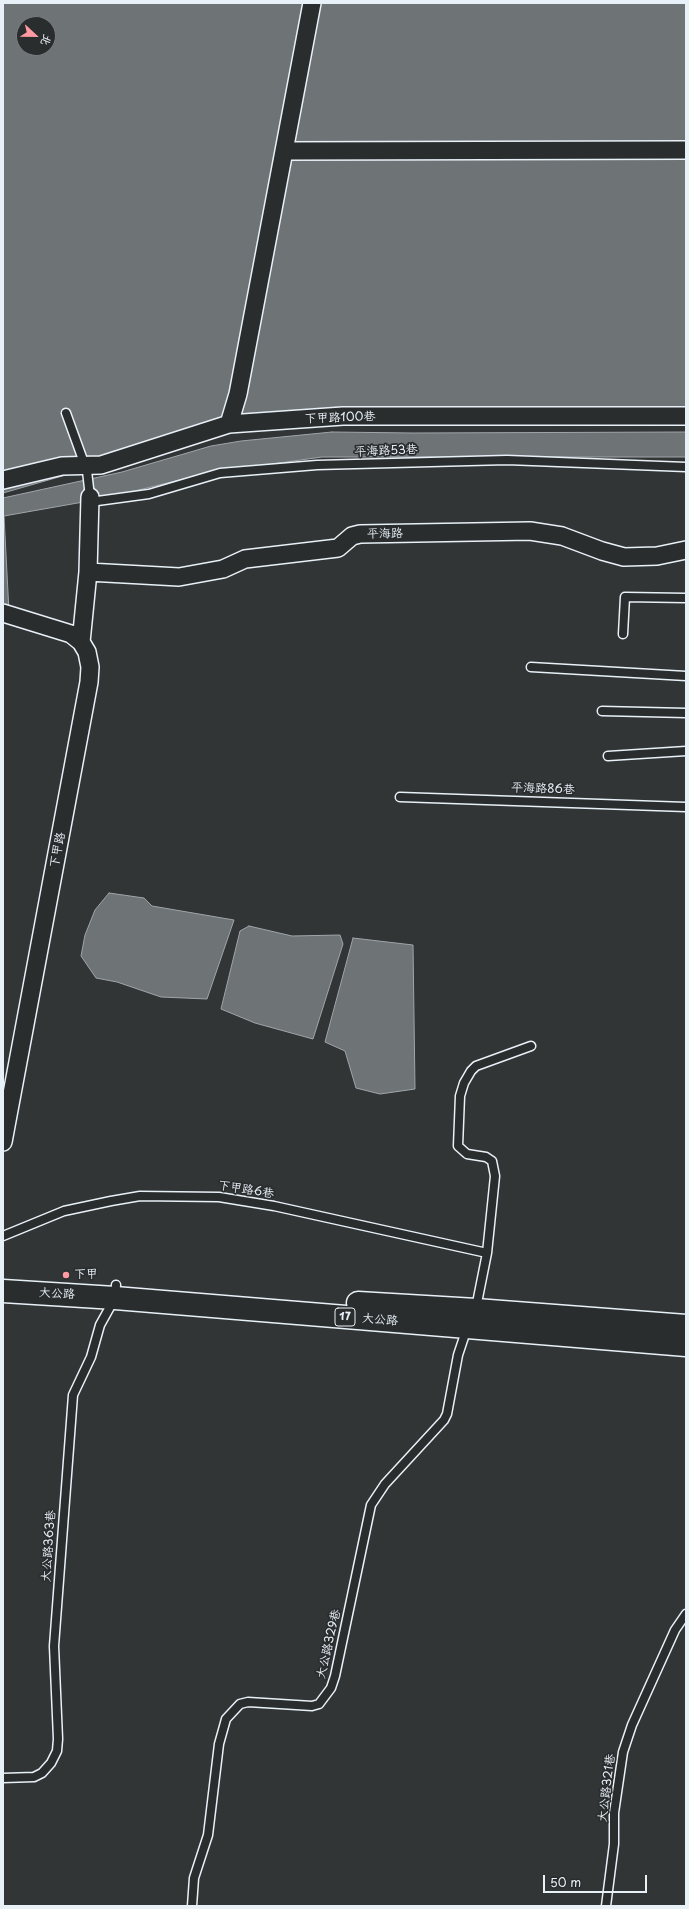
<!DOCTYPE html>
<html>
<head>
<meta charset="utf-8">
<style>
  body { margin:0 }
  #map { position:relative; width:689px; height:1909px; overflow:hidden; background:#323536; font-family:"Playpen Sans","LXGW WenKai TC",sans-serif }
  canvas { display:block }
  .frame { position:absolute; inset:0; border:4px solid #e8f1f8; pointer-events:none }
  .north { position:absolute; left:16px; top:16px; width:40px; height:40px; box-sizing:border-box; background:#2a2d2e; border:1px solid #767b7f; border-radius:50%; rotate:112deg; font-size:11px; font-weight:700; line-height:16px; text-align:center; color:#e8f1f8 }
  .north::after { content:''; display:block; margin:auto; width:14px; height:18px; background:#ff9aa2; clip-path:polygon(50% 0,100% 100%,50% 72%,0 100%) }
  .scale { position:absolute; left:543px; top:1875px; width:104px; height:18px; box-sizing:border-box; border:2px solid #e8f1f8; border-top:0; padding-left:5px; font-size:12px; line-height:14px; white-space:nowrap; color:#e8f1f8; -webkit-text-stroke:3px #2a2d2e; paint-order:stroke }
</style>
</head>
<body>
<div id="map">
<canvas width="689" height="1909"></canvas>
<div class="frame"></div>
<div class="north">北</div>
<div class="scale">50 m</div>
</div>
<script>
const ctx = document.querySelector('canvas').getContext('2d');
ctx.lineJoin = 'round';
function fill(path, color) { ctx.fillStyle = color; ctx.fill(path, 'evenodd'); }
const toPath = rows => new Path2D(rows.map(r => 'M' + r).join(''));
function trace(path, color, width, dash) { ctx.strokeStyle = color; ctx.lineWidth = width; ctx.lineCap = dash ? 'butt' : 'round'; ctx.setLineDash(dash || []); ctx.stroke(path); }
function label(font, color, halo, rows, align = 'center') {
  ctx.font = font + ' "Playpen Sans","LXGW WenKai TC",sans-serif'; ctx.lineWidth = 3.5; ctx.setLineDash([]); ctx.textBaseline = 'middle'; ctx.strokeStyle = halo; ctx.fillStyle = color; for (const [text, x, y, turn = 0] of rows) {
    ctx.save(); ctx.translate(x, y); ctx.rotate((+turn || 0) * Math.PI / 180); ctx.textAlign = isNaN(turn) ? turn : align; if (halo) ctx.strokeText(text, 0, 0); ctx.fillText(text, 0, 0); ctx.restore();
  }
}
const water = toPath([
  [3,3,686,3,686,414,316,412,174,444,3,493,3,3],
  [24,24,48,24,48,48,24,48,24,24],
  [332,432,413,433,686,432,686,457,322,457,208,473,106,498,4,516,9,612,3,613,3,498,122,472,211,446,241,441,332,432],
  [109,893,144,898,152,906,234,920,207,999,161,997,117,982,96,978,81,956,85,935,95,910,109,893],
  [249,926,292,936,340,935,343,944,313,1039,255,1023,221,1009,240,931,249,926],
  [353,938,413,945,415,1089,380,1094,356,1088,345,1051,325,1042,353,938]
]);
fill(water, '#6e7376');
trace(water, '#9fa5aa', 1);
const service = toPath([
  [66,413,87,471,90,497],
  [90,502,149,494,220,473,317,465,507,460,686,467],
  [623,634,625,597,686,598],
  [531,667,686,676],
  [602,711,686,713],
  [608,756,686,751],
  [400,797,686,807],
  [3,1236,64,1211,111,1201,140,1196,219,1197,274,1206,487,1253],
  [476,1308,487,1253,495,1176,492,1161,486,1157,467,1154,458,1146,460,1096,464,1083,471,1071,476,1066,531,1046],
  [3,1778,34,1777,42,1773,51,1763,57,1751,58,1739,54,1646,73,1395,91,1357,100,1325,115,1298,116,1285],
  [192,1906,194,1878,208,1835,219,1744,226,1719,240,1704,248,1702,312,1706,319,1704,331,1688,335,1676,371,1505,385,1484,444,1420,447,1414,458,1355,467,1328],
  [606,1906,614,1844,614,1813,623,1752,632,1725,675,1630,686,1614]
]);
const minor = toPath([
  [285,151,686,150],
  [229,424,238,394,312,3],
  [3,480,62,466,101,465,229,424,343,416,686,416],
  [88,572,179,577,223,569,245,559,338,548,352,536,360,534,530,531,562,536,602,551,624,557,657,556,686,550],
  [3,613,71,634,81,642,87,652,90,667,89,682,3,1142],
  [81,642,88,572,90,497]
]);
const primary = toPath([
  [3,1291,115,1298,686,1345],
  [358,1303,476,1310,686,1326]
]);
trace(service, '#e8f1f8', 11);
trace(minor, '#e8f1f8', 20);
trace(primary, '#e8f1f8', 25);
trace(service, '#2a2d2e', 8);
trace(minor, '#2a2d2e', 17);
trace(primary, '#2a2d2e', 22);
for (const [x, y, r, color] of [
  [66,1275,4,"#ff9aa2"]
]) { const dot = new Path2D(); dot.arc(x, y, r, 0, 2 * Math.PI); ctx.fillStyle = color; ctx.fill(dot); trace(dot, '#2a2d2e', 1.5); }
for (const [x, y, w] of [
  [345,1317,20]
]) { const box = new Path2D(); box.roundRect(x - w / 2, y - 9, w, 18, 3); ctx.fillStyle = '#2a2d2e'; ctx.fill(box); trace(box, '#e8f1f8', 1); }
label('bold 11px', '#e8f1f8', null, [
  ["17",345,1317]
]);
label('12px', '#e8f1f8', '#2a2d2e', [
  ["下甲路100巷",340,418,-2],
  ["平海路53巷",386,451,-2],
  ["平海路",385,534,-1],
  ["平海路86巷",543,789,2],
  ["下甲路",58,850,-79],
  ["下甲路6巷",246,1190,9],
  ["大公路",57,1294,3],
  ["大公路",380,1320,5],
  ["大公路363巷",49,1546,-86],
  ["大公路329巷",329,1644,-77],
  ["大公路321巷",607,1788,-83]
]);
label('12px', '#e8f1f8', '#2a2d2e', [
  ["下甲",74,1275]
], 'left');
</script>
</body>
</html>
